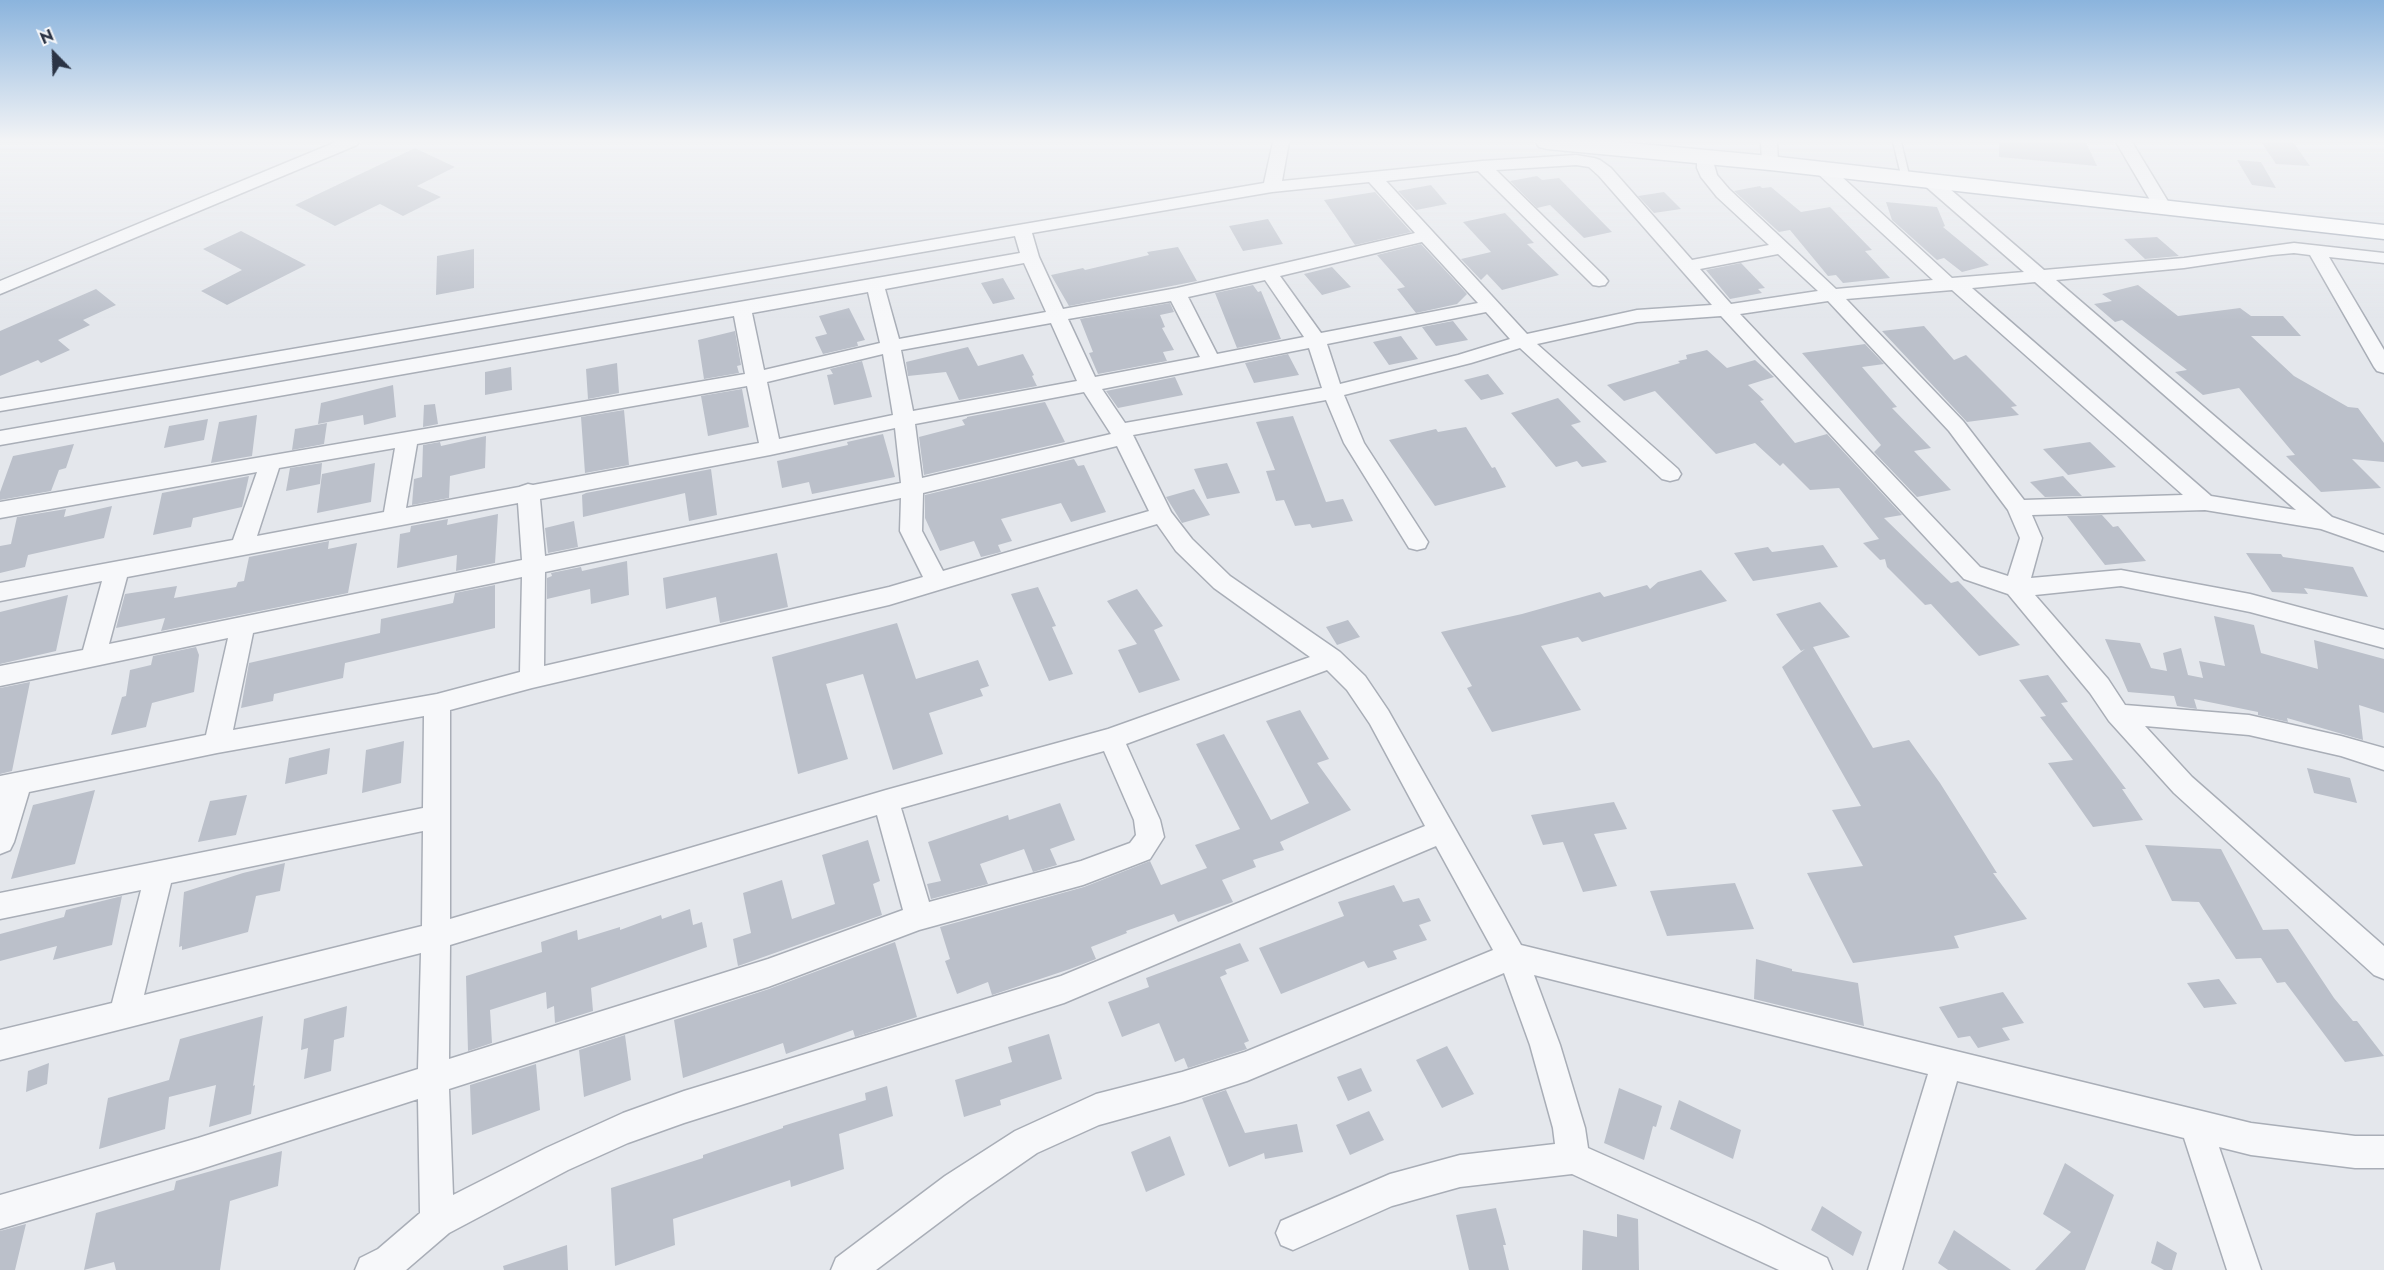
<!DOCTYPE html>
<html>
<head>
<meta charset="utf-8">
<style>
  body { margin:0 }
  #map { position:relative; width:2384px; height:1270px; overflow:hidden; background:#e4e7ec; font-family:Jost,sans-serif }
  canvas { display:block }
  .north { position:absolute; left:24px; top:24px; width:60px; height:60px; -webkit-text-stroke:4px #f4f6f9; paint-order:stroke; rotate:337deg; font-size:16px; font-weight:700; line-height:24px; text-align:center; color:#2b3445 }
  .north::after { content:''; display:block; margin:auto; width:21px; height:27px; background:#2b3445; clip-path:polygon(50% 0,100% 100%,50% 72%,0 100%) }
</style>
</head>
<body>
<div id="map">
<canvas width="2384" height="1270"></canvas>
<div class="north">N</div>
</div>
<script>
const ctx = document.querySelector('canvas').getContext('2d');
ctx.lineJoin = 'round';
function fill(path, color) { ctx.fillStyle = color; ctx.fill(path, 'evenodd'); }
const toPath = rows => new Path2D(rows.map(r => 'M' + r).join(''));
function trace(path, color, width, dash) { ctx.strokeStyle = color; ctx.lineWidth = width; ctx.lineCap = dash ? 'butt' : 'round'; ctx.setLineDash(dash || []); ctx.stroke(path); }
fill(toPath([
  [1999,142,2086,142,2097,166,1999,157],
  [2261,142,2293,142,2310,166,2276,164],
  [415,148,455,167,417,186,441,197,403,216,380,204,335,226,295,205],
  [2237,160,2261,162,2276,188,2252,185],
  [1537,176,1542,180,1559,178,1612,232,1584,238,1550,205,1537,208,1510,181],
  [1431,185,1447,204,1416,210,1398,191],
  [1760,186,1762,188,1771,187,1801,212,1830,207,1872,250,1865,251,1890,278,1843,283,1836,275,1828,276,1790,230,1779,232,1734,191],
  [1375,192,1411,232,1355,245,1324,200],
  [1664,192,1681,209,1654,213,1638,196],
  [1886,202,1937,207,1945,226,1943,227,1989,265,1962,272,1944,258,1937,260,1892,220],
  [1505,213,1534,243,1527,244,1559,275,1502,290,1487,274,1481,280,1461,259,1491,252,1463,222],
  [1268,219,1283,244,1243,251,1229,226],
  [241,231,306,265,227,305,201,291,242,270,203,249],
  [2157,237,2179,256,2145,259,2124,239],
  [1421,244,1467,294,1457,304,1416,313,1397,289,1405,287,1377,255],
  [1178,247,1197,281,1069,306,1051,275,1083,268,1085,270,1149,255,1147,252],
  [474,249,474,288,436,295,437,256],
  [1741,263,1765,288,1758,289,1762,293,1730,299,1706,270],
  [1332,267,1351,287,1322,295,1304,274],
  [1003,278,1015,299,993,304,981,283],
  [1253,285,1258,292,1261,291,1281,339,1237,348,1215,293],
  [2138,285,2178,316,2240,308,2251,316,2283,316,2301,336,2251,336,2294,376,2348,407,2358,408,2384,443,2384,462,2352,459,2381,488,2321,492,2286,456,2295,455,2239,388,2203,395,2175,372,2187,370,2122,320,2115,322,2094,304,2112,301,2102,294],
  [96,289,116,305,83,320,90,325,58,340,70,350,41,363,38,360,0,376,0,331],
  [1170,303,1174,312,1160,315,1165,327,1162,328,1174,350,1163,352,1167,361,1098,374,1089,353,1093,352,1080,319],
  [849,308,865,340,857,342,858,346,823,354,815,337,827,334,819,316],
  [1453,321,1468,340,1436,346,1422,327],
  [1924,326,1954,360,1966,355,2017,406,2011,407,2019,415,1967,422,1882,331],
  [735,331,741,365,737,366,739,373,704,379,698,340],
  [1401,336,1418,359,1389,365,1373,342],
  [1865,344,1884,364,1862,367,1897,407,1892,408,1931,448,1914,451,1951,490,1917,497,1874,452,1881,445,1802,353],
  [968,347,978,366,1023,354,1034,375,1032,376,1037,386,959,400,946,372,908,376,906,362],
  [1707,350,1727,368,1755,360,1774,377,1748,385,1764,400,1760,401,1795,443,1827,434,1902,515,1884,518,1951,583,1958,581,2020,645,1979,656,1931,604,1925,605,1887,567,1885,559,1880,560,1863,543,1879,539,1839,488,1810,490,1783,463,1780,466,1755,443,1716,454,1655,391,1624,401,1607,385,1680,363,1678,361,1687,359,1686,355],
  [1288,354,1299,375,1254,383,1245,363],
  [862,361,872,397,834,405,827,375,833,374,830,369],
  [617,363,619,393,588,399,586,369],
  [511,367,512,390,485,395,485,372],
  [1488,374,1504,394,1481,400,1464,380],
  [1175,377,1183,395,1118,408,1106,391],
  [393,385,396,417,364,425,363,415,318,424,321,403],
  [742,389,749,427,708,436,701,396],
  [1558,398,1581,422,1571,425,1607,462,1582,467,1577,461,1556,467,1511,413],
  [1045,402,1065,442,924,475,919,437,965,425,962,420,967,418,967,417],
  [435,404,438,424,423,427,424,405],
  [624,410,629,465,585,473,581,417],
  [257,415,252,456,211,463,219,422],
  [1293,416,1326,502,1343,499,1353,521,1312,528,1310,524,1295,526,1284,500,1276,501,1266,471,1275,470,1256,422],
  [208,419,204,440,164,448,169,426],
  [327,423,324,444,292,450,295,429],
  [1466,427,1492,468,1495,467,1506,487,1435,506,1389,440,1436,429,1438,432],
  [883,434,895,477,812,494,809,482,782,488,777,461,848,445,847,442],
  [486,436,485,468,450,476,449,498,412,505,414,479,422,477,423,445,440,442,441,446],
  [2090,442,2116,467,2068,475,2043,449],
  [74,444,66,468,59,470,51,491,0,500,0,492,13,456],
  [1074,459,1078,466,1084,465,1106,512,1071,522,1061,503,1001,519,1012,541,998,545,1001,552,981,557,974,541,940,551,925,518,925,495],
  [322,463,320,484,286,491,290,468],
  [375,463,371,502,317,513,322,474],
  [1227,463,1240,493,1207,499,1194,469],
  [711,469,717,515,689,521,685,493,583,517,582,495,586,493],
  [249,476,242,507,193,518,191,527,153,535,162,493],
  [2063,476,2082,496,2045,497,2030,482],
  [1194,489,1210,515,1182,523,1166,497],
  [112,506,104,538,28,555,25,567,0,573,0,546,11,544,17,517,66,509,64,517],
  [498,514,495,563,456,571,457,555,397,568,400,534,410,532,411,526,448,519,447,525],
  [2102,515,2113,527,2118,526,2146,561,2105,565,2067,516],
  [574,521,578,547,548,553,545,528],
  [329,541,328,549,357,543,348,593,161,631,165,618,116,628,125,594,177,586,174,598,236,587,238,582,244,581,249,557],
  [1823,545,1838,567,1753,581,1734,553,1768,547,1772,552],
  [777,553,788,607,720,623,716,597,666,609,663,578],
  [2246,553,2281,554,2283,557,2353,567,2368,597,2304,588,2308,594,2272,592],
  [627,561,629,595,591,604,590,589,547,599,547,578,552,576,551,573,581,567,582,571],
  [1701,570,1727,601,1582,642,1578,637,1541,646,1581,710,1492,732,1467,688,1472,686,1441,632,1522,614,1600,592,1604,597,1647,585,1650,589,1658,582],
  [495,585,495,628,345,663,343,678,274,694,273,701,241,708,249,663,380,633,381,619,453,603,455,593],
  [1038,587,1056,626,1052,627,1073,674,1049,681,1011,594],
  [1137,589,1163,626,1154,630,1180,680,1139,693,1118,650,1137,644,1107,601],
  [68,595,56,651,0,664,0,612],
  [1820,602,1850,637,1813,647,1873,748,1909,740,1940,783,1997,873,1993,873,2027,919,1954,936,1959,948,1853,963,1807,873,1863,866,1832,810,1861,806,1782,667,1805,649,1801,651,1776,614],
  [2214,616,2254,625,2261,653,2318,669,2314,640,2384,659,2384,713,2359,705,2363,740,2287,718,2288,722,2258,715,2258,712,2194,699,2197,709,2177,706,2174,696,2128,692,2105,639,2140,643,2151,668,2167,671,2163,653,2181,648,2188,675,2203,678,2199,661,2225,666],
  [1348,620,1360,637,1337,645,1326,627],
  [897,623,916,679,978,660,989,686,980,689,983,696,929,713,943,754,893,770,863,674,826,684,848,759,798,774,772,657],
  [196,647,199,655,194,692,152,703,146,727,111,735,122,697,126,696,130,670,151,665,153,656],
  [2048,675,2068,702,2061,703,2126,789,2122,789,2143,820,2093,827,2048,763,2073,760,2040,717,2046,716,2019,680],
  [30,682,12,771,0,774,0,688],
  [1300,710,1329,759,1317,763,1351,810,1280,842,1284,850,1253,860,1256,867,1222,880,1233,902,1178,922,1174,914,1126,931,1127,933,1091,947,1096,959,1070,969,992,995,988,982,957,994,945,961,950,959,940,927,1084,887,1150,861,1161,885,1207,868,1195,845,1240,829,1196,744,1224,734,1271,820,1309,803,1266,721],
  [404,741,401,783,362,793,366,750],
  [330,748,327,774,285,784,289,758],
  [2307,768,2350,778,2357,803,2314,793],
  [95,790,75,864,11,879,33,805],
  [247,795,236,835,198,842,210,801],
  [1614,802,1627,829,1594,834,1617,886,1583,892,1563,842,1543,845,1531,815],
  [1060,803,1075,840,1050,849,1057,865,1033,872,1024,849,980,864,988,884,931,899,927,884,941,881,928,842,1008,815,1009,820],
  [868,840,880,881,873,884,882,915,738,966,733,939,751,933,743,893,782,880,792,919,835,904,822,855],
  [2145,845,2221,849,2263,930,2288,929,2334,998,2353,1021,2357,1021,2384,1056,2345,1062,2285,982,2277,983,2261,958,2236,959,2199,902,2172,901],
  [285,863,280,891,256,896,248,932,182,950,182,946,179,947,184,892,243,873],
  [1735,883,1754,929,1667,936,1650,891],
  [1394,885,1403,902,1419,898,1431,921,1419,925,1427,940,1393,951,1397,959,1368,968,1364,961,1281,994,1259,948,1344,916,1338,902],
  [122,896,112,945,53,960,57,946,0,961,0,934,64,917,66,910],
  [690,909,693,925,702,922,707,947,591,988,593,1011,555,1023,554,1006,547,1009,546,992,490,1010,492,1043,468,1051,466,976,542,952,541,942,577,930,578,940,620,927,620,930,661,915,662,919],
  [895,942,917,1017,855,1037,853,1030,786,1054,783,1043,683,1078,674,1020,769,989],
  [1240,943,1249,961,1225,970,1227,974,1220,977,1249,1041,1244,1043,1247,1049,1188,1068,1184,1058,1175,1062,1159,1023,1122,1037,1108,1002,1149,987,1146,978],
  [1756,959,1792,969,1792,971,1858,983,1864,1026,1754,999],
  [2219,979,2237,1004,2204,1008,2187,983],
  [2003,992,2024,1023,2002,1028,2010,1040,1978,1048,1970,1036,1958,1038,1939,1007],
  [347,1006,344,1037,334,1040,331,1071,304,1079,308,1048,301,1050,304,1019],
  [263,1016,253,1086,255,1085,251,1114,209,1127,216,1085,169,1097,165,1129,99,1149,108,1098,169,1080,180,1039],
  [1049,1034,1062,1079,1000,1100,1001,1105,964,1117,955,1080,1012,1062,1008,1047],
  [625,1035,631,1080,584,1097,579,1050],
  [1447,1046,1474,1094,1442,1108,1416,1060],
  [49,1063,47,1084,26,1092,28,1071],
  [536,1064,540,1110,472,1135,470,1085],
  [1361,1068,1372,1091,1348,1101,1337,1077],
  [887,1086,893,1116,839,1134,844,1169,791,1187,790,1180,673,1219,675,1245,615,1266,611,1188,703,1158,703,1155,783,1128,783,1126,866,1100,865,1093],
  [1619,1088,1662,1106,1656,1127,1653,1126,1644,1160,1604,1143],
  [1226,1090,1245,1133,1297,1124,1303,1152,1265,1159,1264,1153,1229,1167,1202,1098],
  [1679,1100,1741,1130,1733,1159,1670,1129],
  [1369,1111,1384,1140,1350,1155,1336,1125],
  [1170,1136,1185,1175,1146,1192,1131,1152],
  [282,1151,278,1186,230,1201,220,1270,116,1270,114,1262,84,1270,96,1213,174,1190,176,1181],
  [2065,1163,2114,1195,2085,1270,2035,1270,2071,1232,2043,1214],
  [1822,1206,1862,1232,1853,1256,1811,1230],
  [1496,1208,1506,1245,1503,1245,1509,1270,1469,1270,1456,1215],
  [1617,1214,1638,1219,1639,1270,1582,1270,1583,1230,1617,1237],
  [26,1224,15,1270,0,1270,0,1231],
  [1954,1230,2011,1270,1948,1270,1938,1263],
  [2157,1241,2177,1253,2172,1270,2164,1270,2151,1263],
  [567,1245,568,1270,504,1270,503,1266]
]), '#bbc0ca');
const lane = toPath([
  [1893,142,1901,142,1910,179,1909,181,1902,179,1893,142]
]);
const street = toPath([
  [336,142,359,142,357,145,0,294,0,281,336,142],
  [1273,142,1289,142,1282,181,1482,161,1576,155,1594,158,1600,160,1611,168,1692,260,1769,245,1717,197,1701,177,1697,168,1697,157,1705,152,1711,154,1717,175,1729,189,1836,289,1933,280,1817,173,1815,169,1823,164,1829,165,1952,278,2024,272,1924,185,1922,181,1924,177,1936,177,2044,270,2184,258,2294,243,2384,253,2384,263,2329,257,2384,350,2384,373,2377,371,2374,367,2310,255,2294,253,2272,255,2184,268,2056,280,2332,517,2384,535,2384,551,2321,529,2205,510,2032,515,2042,538,2031,578,2121,570,2250,594,2384,630,2384,648,2250,612,2121,586,2035,595,2108,679,2125,705,2249,715,2341,736,2384,748,2384,770,2341,756,2249,735,2145,726,2192,777,2384,946,2384,979,2374,975,2174,793,2109,721,2090,693,2008,594,1964,579,1721,316,1637,322,1537,344,1678,469,1681,474,1678,479,1670,481,1662,479,1520,348,1471,363,1344,395,1364,443,1428,542,1425,548,1417,550,1409,548,1344,443,1326,400,1133,435,1171,512,1192,539,1230,576,1340,652,1365,676,1388,710,1521,945,2251,1123,2355,1136,2384,1136,2384,1168,2355,1168,2251,1155,2219,1147,2261,1270,2227,1270,2184,1138,1957,1081,1902,1270,1868,1270,1928,1074,1534,975,1560,1045,1585,1128,1588,1148,1759,1224,1827,1258,1832,1270,1779,1270,1572,1174,1460,1187,1392,1206,1293,1250,1281,1245,1276,1233,1281,1221,1390,1174,1460,1155,1555,1144,1553,1128,1530,1045,1504,973,1247,1081,1182,1102,1099,1125,1037,1153,969,1200,876,1270,831,1270,836,1258,945,1176,1015,1131,1096,1094,1182,1072,1245,1052,1493,950,1436,846,1064,1003,684,1123,628,1143,568,1170,449,1233,406,1270,355,1270,360,1258,378,1249,420,1213,418,1099,198,1170,0,1229,0,1195,198,1138,418,1069,421,953,0,1060,0,1030,112,1003,141,890,0,919,0,893,423,808,424,716,217,753,29,792,14,842,10,850,0,854,0,776,206,735,228,638,0,686,0,666,83,650,102,581,0,601,0,583,233,540,257,472,0,518,0,502,745,374,734,316,0,445,0,431,1020,253,1015,236,0,411,0,399,1264,183,1273,142],
  [1576,165,1589,167,1599,176,1712,305,1637,310,1527,334,1386,181,1478,171,1593,285,1599,286,1605,285,1608,281,1605,277,1496,170,1576,165],
  [1369,182,1415,233,1177,288,1063,309,1039,257,1032,233,1272,192,1369,182],
  [1422,242,1478,303,1321,333,1280,276,1422,242],
  [1778,254,1818,291,1731,304,1700,269,1778,254],
  [1024,263,1046,312,899,339,885,289,1024,263],
  [1265,280,1304,337,1217,354,1188,297,1265,280],
  [2035,282,2296,510,2211,496,1972,288,2035,282],
  [1952,290,2183,495,2024,500,1963,421,1846,299,1952,290],
  [868,292,880,343,764,370,752,313,868,292],
  [1171,301,1200,357,1095,377,1068,319,1171,301],
  [1828,301,1949,431,2008,510,2020,538,2008,576,1980,567,1740,314,1828,301],
  [1486,312,1510,339,1458,355,1340,384,1327,344,1486,312],
  [1051,323,1077,381,913,411,901,350,1051,323],
  [1309,348,1322,388,1125,423,1102,389,1309,348],
  [883,354,893,415,779,439,767,382,883,354],
  [747,386,759,443,533,485,528,484,519,487,406,508,417,444,747,386],
  [1084,392,1111,434,922,478,915,424,1084,392],
  [895,428,901,483,545,556,540,499,770,455,895,428],
  [1117,446,1149,511,943,571,922,531,923,493,1117,446],
  [395,448,384,512,257,536,279,468,395,448],
  [901,498,900,531,923,577,889,587,544,666,545,572,901,498],
  [518,503,522,560,109,644,127,577,518,503],
  [1157,524,1176,551,1214,588,1310,657,1108,729,886,790,450,919,450,710,532,688,889,605,1157,524],
  [522,577,520,672,437,694,233,730,253,633,522,577],
  [1327,670,1347,690,1370,724,1425,826,1061,976,684,1091,623,1113,546,1148,453,1195,449,1089,768,987,919,930,1083,885,1150,859,1164,837,1160,820,1126,744,1327,670],
  [1104,751,1134,820,1136,835,1130,843,1081,861,929,902,901,808,1104,751],
  [877,815,903,910,768,959,449,1059,450,945,877,815],
  [423,831,422,926,144,995,171,883,423,831],
  [1761,142,1777,142,1778,163,1776,166,1764,166,1762,163,1761,142],
  [2116,142,2132,142,2172,208,2169,212,2157,212,2116,142]
]);
const primary = toPath([
  [1536,142,1620,142,1770,156,2384,225,2384,239,1770,170,1547,149,1539,147,1536,142]
]);
trace(lane, '#a9aeb7', 3);
trace(street, '#a9aeb7', 3);
trace(primary, '#a3abb8', 3);
fill(lane, '#f7f8fa');
fill(street, '#f7f8fa');
fill(primary, '#fff');
const sky = ctx.createLinearGradient(0, 0, 0, 320);
sky.addColorStop(0, '#8bb4dd');
sky.addColorStop(0.44, '#f3f4f6');
sky.addColorStop(1, '#f3f4f600');
ctx.fillStyle = sky;
ctx.fillRect(0, 0, 2384, 320);
</script>
</body>
</html>
